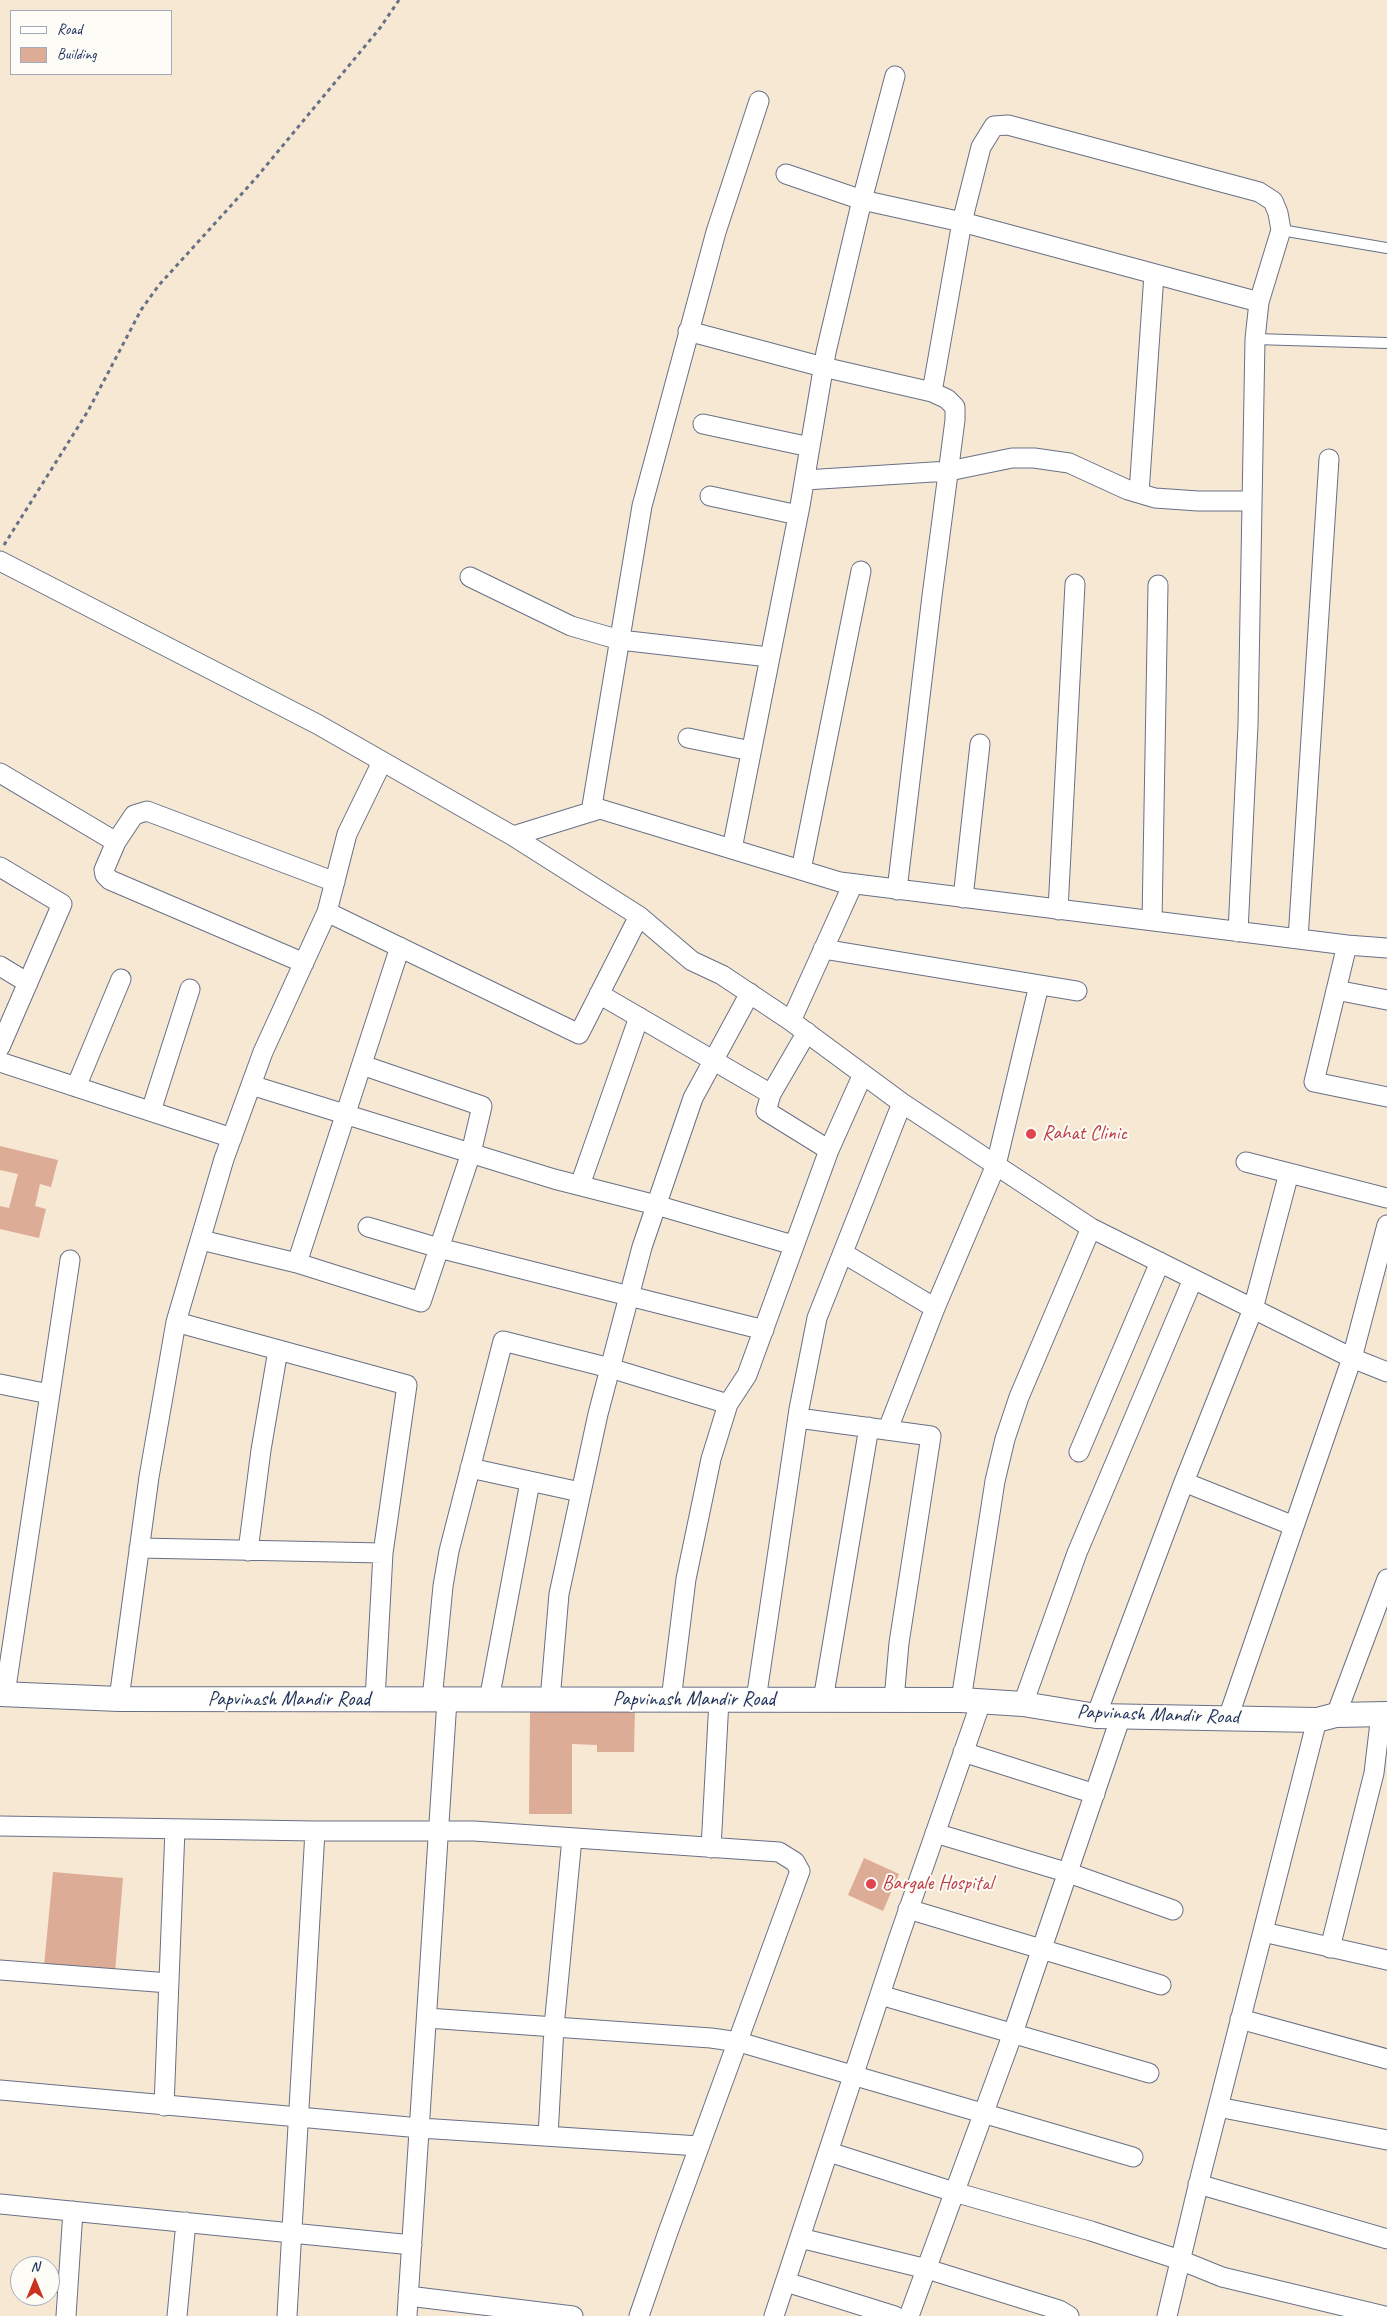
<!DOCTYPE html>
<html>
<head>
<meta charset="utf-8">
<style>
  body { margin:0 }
  #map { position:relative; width:1387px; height:2316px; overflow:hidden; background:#f6e8d3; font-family:Caveat,sans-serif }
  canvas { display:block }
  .legend { position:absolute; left:10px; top:10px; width:162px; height:65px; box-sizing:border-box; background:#fdfcf7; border:1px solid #a3aaba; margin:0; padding:6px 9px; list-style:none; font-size:15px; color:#1b2f5e }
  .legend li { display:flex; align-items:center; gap:10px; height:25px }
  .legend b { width:25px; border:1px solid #a3aaba }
  .north { position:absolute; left:10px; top:2256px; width:50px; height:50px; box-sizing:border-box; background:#fdfcf7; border:1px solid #a3aaba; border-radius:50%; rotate:0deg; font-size:14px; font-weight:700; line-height:20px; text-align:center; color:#1b2f5e }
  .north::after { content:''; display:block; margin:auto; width:18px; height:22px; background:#c8321e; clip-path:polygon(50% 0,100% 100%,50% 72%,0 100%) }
</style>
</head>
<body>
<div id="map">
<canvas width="1387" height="2316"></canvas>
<ul class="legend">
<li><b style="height:6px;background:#fff"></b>Road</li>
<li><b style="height:14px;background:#ddac97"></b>Building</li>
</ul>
<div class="north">N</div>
</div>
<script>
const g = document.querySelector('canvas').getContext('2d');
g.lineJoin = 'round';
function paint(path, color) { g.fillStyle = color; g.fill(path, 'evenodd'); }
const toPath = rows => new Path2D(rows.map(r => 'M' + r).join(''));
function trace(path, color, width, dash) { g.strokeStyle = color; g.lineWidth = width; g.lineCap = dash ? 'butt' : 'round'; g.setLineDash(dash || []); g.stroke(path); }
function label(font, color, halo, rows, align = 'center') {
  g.font = font + ' Caveat,sans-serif'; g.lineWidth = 4; g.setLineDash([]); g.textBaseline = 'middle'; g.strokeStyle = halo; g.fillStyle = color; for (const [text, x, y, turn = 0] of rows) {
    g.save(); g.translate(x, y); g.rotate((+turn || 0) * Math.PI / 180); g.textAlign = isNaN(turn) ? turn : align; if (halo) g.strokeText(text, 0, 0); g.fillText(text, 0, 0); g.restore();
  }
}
paint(toPath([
  [0,1146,58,1160,51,1187,40,1184,35,1206,46,1209,39,1238,0,1229,0,1206,9,1208,18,1174,0,1170],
  [530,1710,635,1711,634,1752,597,1752,597,1745,572,1744,572,1814,529,1814],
  [864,1858,899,1874,883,1911,848,1895],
  [53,1872,123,1878,115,1972,44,1966]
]), '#ddac97');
const service = toPath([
  [1281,230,1387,248],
  [1255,339,1387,343]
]);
const minor = toPath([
  [786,174,862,200,962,222,1259,302],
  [688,331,823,367,932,392,947,399,955,407,955,420,932,596,897,890],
  [932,392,962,222,981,147,994,126,1008,125,1259,192,1273,201,1278,213,1281,230,1259,302,1255,339,1248,725,1238,932],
  [703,424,810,447],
  [805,480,949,471,1012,458,1034,458,1069,463,1128,490,1155,498,1198,501,1252,501],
  [1139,493,1154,274],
  [710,496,798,515],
  [0,561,317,724,513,836,639,916,692,961,722,975,791,1021,902,1103,1091,1228,1352,1358,1387,1372],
  [470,577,571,626,620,640,769,657],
  [688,738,751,751],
  [0,773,116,842],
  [591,812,642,506,716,232,759,101],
  [513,836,600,809,840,882,1347,945,1314,1082,1387,1097],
  [732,849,800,506,826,352,862,200,895,76],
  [0,867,62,904,0,1047],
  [801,870,861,571],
  [963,898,980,744],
  [1058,910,1075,584],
  [327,912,579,1034,639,916],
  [1152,921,1158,585],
  [1298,939,1329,459],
  [1347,945,1387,948],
  [823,949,1077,991],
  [304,963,110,880,105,875,104,870,116,842,134,815,147,811,335,882],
  [0,966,28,983],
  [1336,990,1387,1000],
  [599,994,771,1094,807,1032],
  [791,1021,853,884],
  [0,1062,232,1138],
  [251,1085,554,1179,656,1205,793,1245],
  [76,1087,121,979],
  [771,1094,766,1111,829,1150],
  [151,1111,190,989],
  [1246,1162,1387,1198],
  [580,1185,639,1017],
  [368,1227,439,1248,764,1330],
  [201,1240,297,1263,421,1302,471,1153,482,1106,362,1065],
  [843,1253,935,1308],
  [297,1263,400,947],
  [0,1384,49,1394],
  [728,1404,747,1375,829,1150,863,1074],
  [798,1418,931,1436,899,1643,894,1700],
  [888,1429,935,1308,996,1165,1039,985],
  [1079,1452,1160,1262],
  [470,1468,580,1492],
  [1184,1482,1294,1526],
  [139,1548,383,1553,407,1385,176,1322],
  [248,1551,261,1450,278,1350],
  [5,1694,70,1260],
  [119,1699,149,1477,176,1322,224,1159,263,1052,327,912,347,834,382,762],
  [375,1700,383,1553],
  [432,1700,443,1586,449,1551,503,1341,610,1368,728,1404,711,1459,686,1579,671,1700],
  [489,1700,530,1482],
  [550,1700,559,1594,598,1414,642,1247,693,1098,750,993],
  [756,1700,799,1409,817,1318,902,1103],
  [823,1700,869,1427],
  [961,1700,995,1481,1005,1439,1019,1397,1091,1228],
  [1023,1704,1077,1553,1193,1279],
  [1336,1715,1387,1579],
  [1096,1716,1184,1482,1253,1309,1289,1173],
  [1228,1718,1352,1358,1387,1225],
  [963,1752,1095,1794],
  [0,1826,315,1831,474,1831,779,1852,795,1862,800,1871,668,2232,639,2316],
  [935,1833,1069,1873,1173,1910],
  [711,1848,719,1700],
  [908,1909,1161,1985],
  [1263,1932,1387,1960],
  [1330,1948,1374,1773,1381,1714],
  [0,1970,169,1983],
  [880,1995,1149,2073],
  [427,2018,711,2038,739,2042,1133,2157],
  [1240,2019,1387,2059],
  [0,2090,420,2128,699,2146],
  [164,2106,175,1829],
  [1218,2107,1387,2140],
  [548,2136,554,2027,572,1838],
  [829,2152,954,2192,1091,2231,1180,2260,1222,2277,1385,2316],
  [1198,2184,1387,2239],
  [0,2204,412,2245],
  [800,2238,927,2269,1059,2310,1069,2316],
  [786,2282,895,2316],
  [408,2296,573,2316],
  [66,2316,73,2211],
  [177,2316,186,2222],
  [287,2316,315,1831],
  [407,2316,447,1700],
  [774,2316,898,1940,981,1702],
  [909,2316,1013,2033,1121,1716],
  [1167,2316,1201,2174,1317,1720]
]);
const tertiary = toPath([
  [0,1694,119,1699,961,1700,1023,1704,1096,1716,1317,1720,1336,1715,1387,1714]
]);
trace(service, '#687087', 12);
trace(minor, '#687087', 21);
trace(tertiary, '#687087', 26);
trace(toPath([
  [4,545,88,411,141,310,159,285,256,178,380,28,399,0]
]), '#687087', 3, [4, 4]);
trace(service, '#fff', 10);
trace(minor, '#fff', 19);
trace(tertiary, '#fff', 24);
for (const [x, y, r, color] of [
  [1031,1134,6,"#e0444e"],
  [871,1884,6,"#e0444e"]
]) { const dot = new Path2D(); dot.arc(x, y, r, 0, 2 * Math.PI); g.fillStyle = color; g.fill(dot); trace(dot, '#fdfcf7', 2); }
label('20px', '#be3a42', '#fdfcf7', [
  ["Rahat Clinic",1042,1134],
  ["Bargale Hospital",882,1884]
], 'left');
label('20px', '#1b2f5e', '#fdfcf7', [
  ["Papvinash Mandir Road",289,1700],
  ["Papvinash Mandir Road",694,1700],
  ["Papvinash Mandir Road",1158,1715,2]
]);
</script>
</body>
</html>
